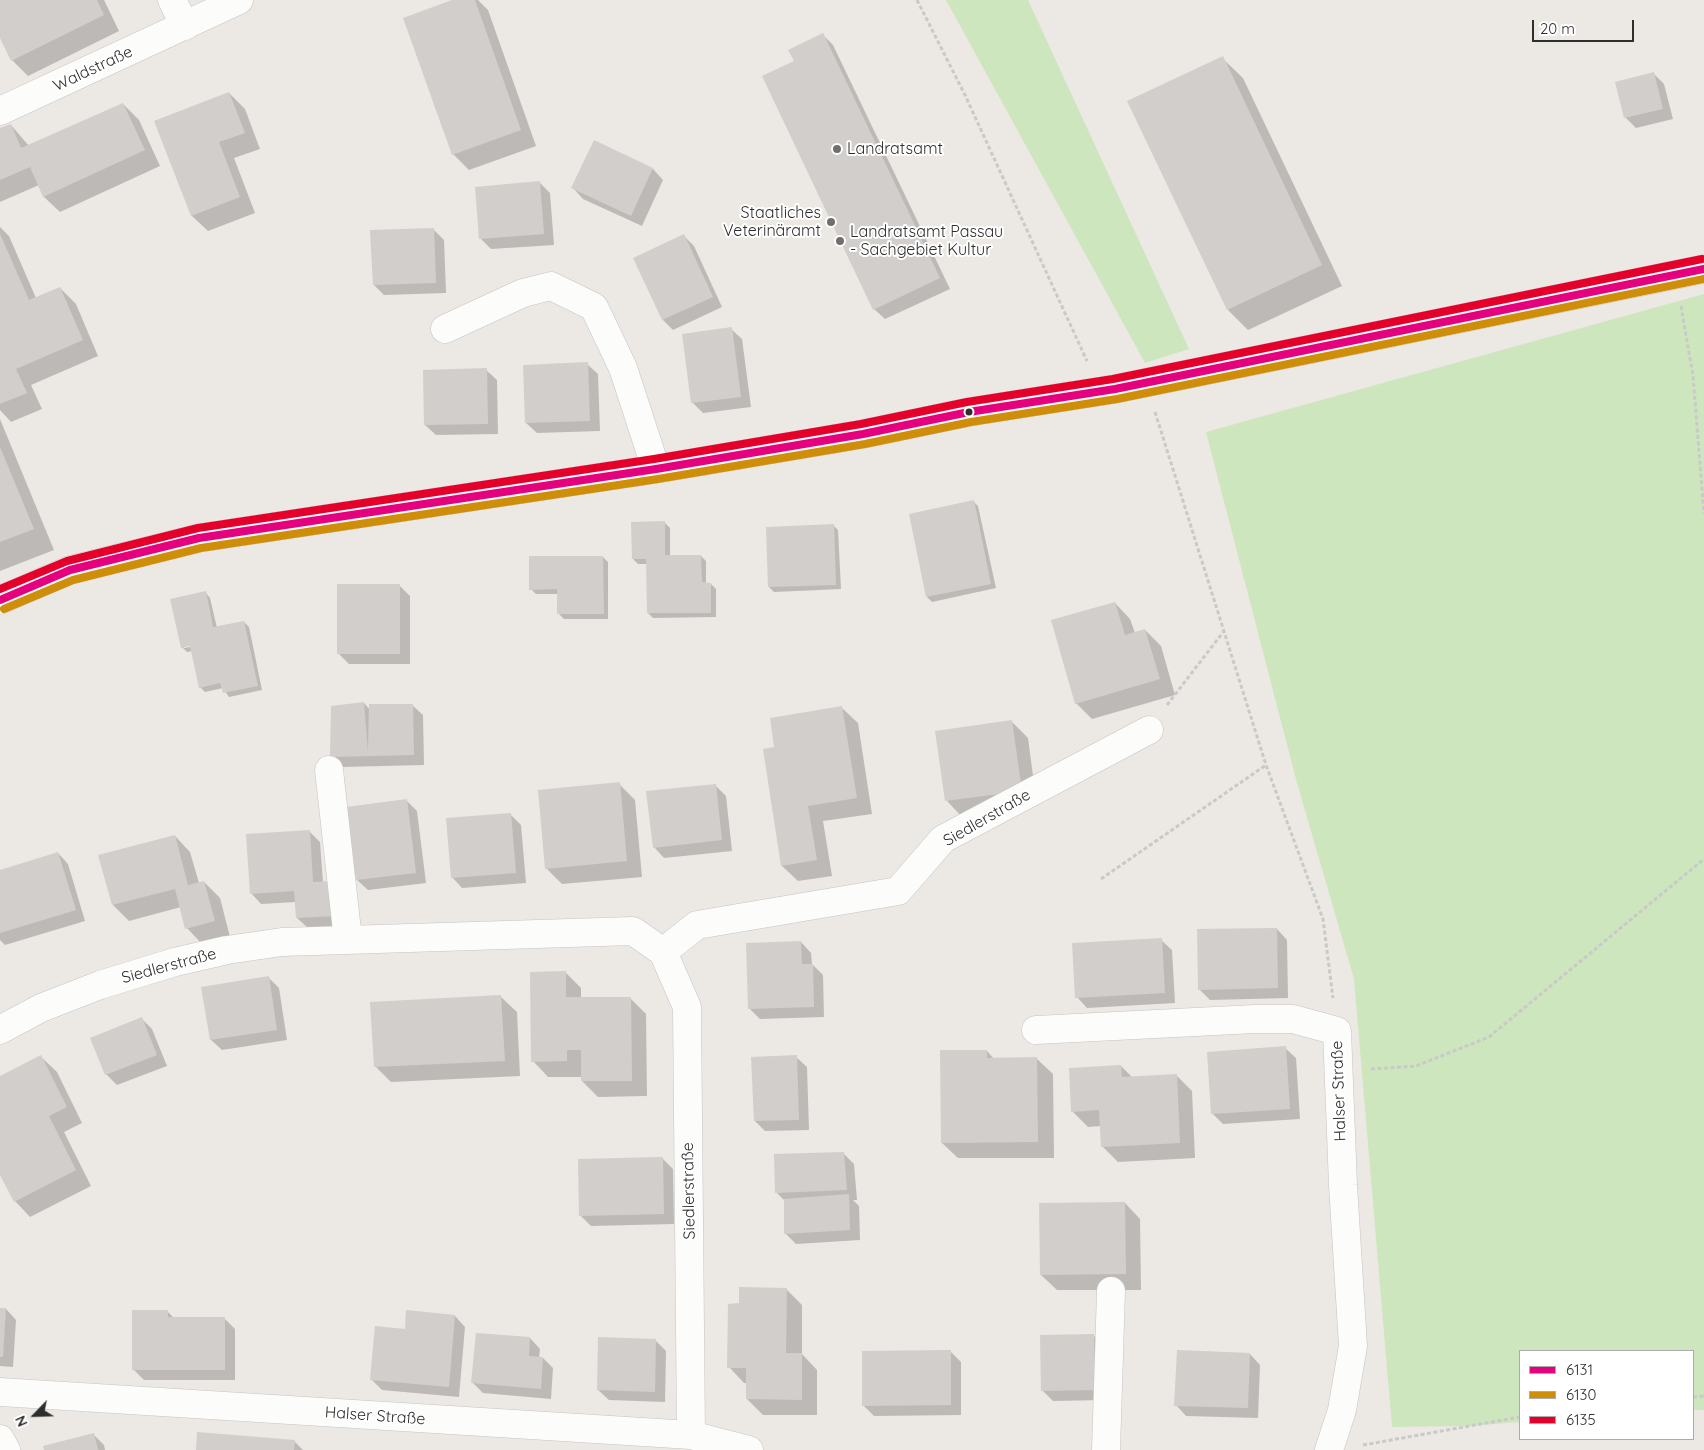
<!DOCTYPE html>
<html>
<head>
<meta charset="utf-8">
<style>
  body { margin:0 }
  #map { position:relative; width:1704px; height:1450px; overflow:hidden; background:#ece8e4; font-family:Quicksand,sans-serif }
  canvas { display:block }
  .legend { position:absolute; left:1519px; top:1350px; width:175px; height:90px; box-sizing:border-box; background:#fff; border:1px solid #ababab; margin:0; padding:6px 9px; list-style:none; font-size:15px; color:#2e2e2e }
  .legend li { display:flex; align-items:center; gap:10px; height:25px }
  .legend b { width:25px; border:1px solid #ababab }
  .north { position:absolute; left:10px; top:1390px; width:50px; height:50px; -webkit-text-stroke:4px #fff; paint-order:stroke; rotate:246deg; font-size:14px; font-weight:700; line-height:20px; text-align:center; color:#2e2e2e }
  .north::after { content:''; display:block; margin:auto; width:18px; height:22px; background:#2e2e2e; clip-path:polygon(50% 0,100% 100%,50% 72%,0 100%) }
  .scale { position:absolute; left:1532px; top:20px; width:102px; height:22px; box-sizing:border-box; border:2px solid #2e2e2e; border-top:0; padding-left:6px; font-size:15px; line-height:18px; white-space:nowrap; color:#2e2e2e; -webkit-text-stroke:4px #fff; paint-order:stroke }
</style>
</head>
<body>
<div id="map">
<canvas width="1704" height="1450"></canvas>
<ul class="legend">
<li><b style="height:6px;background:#e5007d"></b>6131</li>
<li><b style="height:6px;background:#cf8e09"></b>6130</li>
<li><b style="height:6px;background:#e4002b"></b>6135</li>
</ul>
<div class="north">N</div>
<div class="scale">20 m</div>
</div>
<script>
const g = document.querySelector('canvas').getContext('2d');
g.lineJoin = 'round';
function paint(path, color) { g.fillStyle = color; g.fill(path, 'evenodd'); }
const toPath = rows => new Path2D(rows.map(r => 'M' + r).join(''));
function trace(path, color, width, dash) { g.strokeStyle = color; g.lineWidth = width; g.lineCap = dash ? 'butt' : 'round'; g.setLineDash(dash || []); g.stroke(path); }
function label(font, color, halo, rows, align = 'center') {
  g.font = font + ' Quicksand,sans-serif'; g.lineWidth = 4; g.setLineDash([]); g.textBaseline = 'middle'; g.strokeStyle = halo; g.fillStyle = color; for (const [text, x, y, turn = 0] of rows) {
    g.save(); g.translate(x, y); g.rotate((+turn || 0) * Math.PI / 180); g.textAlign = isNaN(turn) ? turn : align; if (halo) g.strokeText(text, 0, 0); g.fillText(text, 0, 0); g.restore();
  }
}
paint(toPath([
  [946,0,1028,0,1189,349,1145,363],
  [1704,294,1704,1410,1693,1410,1693,1351,1520,1351,1520,1422,1469,1426,1392,1427,1354,979,1297,783,1206,432]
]), '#cee6be');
paint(toPath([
  [0,0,104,0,119,31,28,76,12,60,0,35],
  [456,0,478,0,488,10,536,146,469,170,453,154],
  [823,35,833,45,950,289,885,319,874,309],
  [1222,58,1243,78,1342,286,1248,330,1228,310,1129,102],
  [1654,74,1664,84,1673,119,1636,128,1625,117],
  [229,93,245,109,260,149,234,158,255,213,208,231,192,216],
  [123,104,139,120,160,166,60,212,44,197,39,185,0,202,0,130,11,125,29,146],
  [594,142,653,169,663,180,642,226,583,199,573,188],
  [540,183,550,193,554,245,491,249,481,239],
  [0,227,9,236,36,298,60,288,76,304,98,356,31,385,42,409,11,422,0,410],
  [433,229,444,240,446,293,384,295,374,285],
  [684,236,694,246,722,307,673,330,663,320],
  [731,329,742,339,751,407,703,413,692,402],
  [587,364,598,374,600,431,537,433,526,423],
  [486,370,497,380,498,434,436,435,425,425],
  [0,419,54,550,0,571],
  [973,501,978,506,996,588,932,602,927,597],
  [665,523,670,528,670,557,701,556,706,561,706,584,711,584,716,589,716,617,653,618,648,613,647,564,638,564,633,559],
  [833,525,838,530,841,589,774,592,769,587],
  [603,557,608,562,608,619,564,619,559,614,559,594,536,594,531,589],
  [399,585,410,596,410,664,349,664,339,654],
  [206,593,210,598,217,628,244,622,249,627,262,690,229,697,223,688,205,692,200,687,192,651,187,652,182,647],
  [184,646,196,646,184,648],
  [1115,603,1130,619,1135,633,1145,630,1161,646,1175,695,1092,719,1076,703],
  [364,703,370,710,412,705,423,715,424,765,342,767,331,757],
  [842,708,858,723,872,814,823,821,832,876,798,881,782,866,775,748],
  [1012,722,1028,738,1037,806,962,817,947,801],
  [619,784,635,800,642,877,562,884,546,868],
  [715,785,726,796,732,851,664,858,654,847],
  [407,801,417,811,426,883,368,890,357,880],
  [511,815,521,825,526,883,462,888,452,877],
  [310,832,320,842,323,883,345,926,308,928,297,918,296,902,261,904,251,893],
  [175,836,190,852,199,883,204,882,220,898,230,937,202,944,187,928,181,907,129,921,113,905],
  [58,853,68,864,85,921,5,945,0,940,0,871],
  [1277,929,1287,940,1288,998,1210,1000,1199,989],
  [1161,940,1172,950,1175,1003,1087,1008,1077,997],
  [801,942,811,953,812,964,823,975,824,1017,760,1019,749,1008],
  [565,972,581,988,581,998,630,998,646,1014,647,1096,598,1097,582,1081,582,1077,548,1077,533,1061],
  [268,977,279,988,287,1040,222,1050,211,1040,203,988],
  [501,997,517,1012,520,1076,391,1082,375,1066],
  [142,1019,152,1029,167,1066,117,1085,106,1074],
  [1285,1048,1296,1058,1300,1119,1223,1124,1212,1113],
  [987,1051,994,1059,1037,1059,1053,1074,1054,1158,958,1158,942,1143],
  [41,1057,57,1072,82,1123,64,1132,91,1186,30,1217,15,1201,0,1172,0,1077],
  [796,1057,807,1067,809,1130,765,1131,755,1121],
  [1121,1066,1132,1077,1176,1075,1192,1091,1195,1158,1118,1162,1102,1146,1101,1126,1088,1127,1072,1111],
  [843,1153,854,1164,857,1200,853,1200,859,1206,860,1240,796,1244,785,1233,785,1201,777,1193],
  [662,1158,673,1169,674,1224,591,1226,580,1215],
  [1125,1203,1140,1219,1141,1290,1057,1290,1041,1275],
  [786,1289,802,1305,802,1354,817,1370,817,1415,763,1415,747,1399,747,1383,744,1383,729,1367,740,1305],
  [0,1309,6,1309,16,1320,13,1367,0,1366],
  [167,1311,174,1318,224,1318,235,1329,235,1380,144,1380,134,1370],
  [455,1316,465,1327,459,1397,382,1390,371,1379,406,1331],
  [1094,1336,1104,1346,1105,1400,1053,1401,1042,1390],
  [530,1338,540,1349,539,1358,543,1358,553,1368,551,1399,483,1393,473,1383],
  [656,1341,666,1351,665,1402,609,1400,598,1390],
  [950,1351,961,1362,961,1415,874,1416,863,1405],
  [1250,1354,1260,1365,1258,1418,1186,1416,1176,1405],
  [94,1435,104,1445,105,1450,45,1450],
  [294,1441,303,1450,197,1450]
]), '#0003');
paint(toPath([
  [0,0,97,0,104,15,11,61,0,38],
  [452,0,475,0,521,130,452,155,403,18],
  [823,33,940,278,873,310,762,76,794,61,788,50],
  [1223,56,1322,265,1227,310,1127,101],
  [1654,72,1663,109,1624,118,1615,82],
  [229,92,245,133,219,142,240,197,191,216,154,121],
  [123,103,145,150,43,197,30,167,0,180,0,128,11,124,21,148],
  [594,140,653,168,631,216,571,188],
  [540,181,544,234,479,239,475,187],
  [434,228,436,283,373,285,370,230],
  [0,234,29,300,60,287,83,340,16,369,27,393,0,404],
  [684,234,713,297,662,320,633,258],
  [732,327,741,397,691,403,682,334],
  [588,362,590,421,525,423,523,365],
  [487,368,488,424,424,425,423,370],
  [0,447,34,529,0,542],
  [974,500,991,584,926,597,909,514],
  [665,521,665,555,701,555,702,582,711,583,711,613,647,613,646,559,632,559,631,522],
  [834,524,836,585,768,587,766,527],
  [529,556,603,556,604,614,557,614,557,589,529,590],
  [337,584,400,584,400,654,337,654],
  [206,591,213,627,244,621,258,686,223,693,220,683,199,688,190,646,181,648,170,599],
  [1115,602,1125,635,1145,629,1160,679,1075,704,1051,620],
  [364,702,368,752,369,704,413,704,414,755,330,757,331,706],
  [842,706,857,798,808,806,817,860,781,866,763,749,774,747,770,718],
  [1012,720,1022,791,945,801,935,731],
  [620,782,627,861,545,869,538,790],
  [716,784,722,840,653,848,646,791],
  [407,799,416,873,356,880,346,807],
  [511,813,516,873,451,878,446,818],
  [310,830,313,882,333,881,335,916,296,918,294,891,250,894,246,834],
  [175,835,188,885,204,881,215,921,185,929,175,889,112,905,98,855],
  [58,852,76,910,0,933,0,870],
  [1277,928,1278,988,1198,990,1197,929],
  [1162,938,1165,993,1075,998,1072,943],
  [801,941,802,964,813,964,814,1007,748,1009,746,943],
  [566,971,566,997,631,997,632,1081,581,1081,581,1050,567,1050,567,1061,531,1062,530,972],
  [269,976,277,1030,210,1040,201,987],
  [501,995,505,1061,374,1067,370,1002],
  [142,1017,157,1055,105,1075,90,1038],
  [1286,1046,1290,1109,1211,1114,1207,1052],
  [940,1050,987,1050,987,1058,1037,1057,1038,1142,941,1143],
  [41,1055,67,1107,49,1116,76,1170,14,1202,0,1175,0,1076],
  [797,1055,799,1120,754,1121,751,1057],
  [1121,1065,1122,1077,1177,1074,1180,1143,1101,1147,1099,1110,1071,1112,1069,1068],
  [844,1152,847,1190,775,1193,774,1154],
  [663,1157,664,1214,579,1216,578,1159],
  [849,1194,850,1230,784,1234,784,1199],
  [1125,1202,1126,1274,1040,1275,1039,1203],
  [739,1287,787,1288,786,1353,802,1353,802,1400,746,1399,746,1368,727,1368,728,1304,739,1303],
  [0,1308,6,1308,3,1357,0,1357],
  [132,1310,168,1310,168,1317,225,1317,225,1370,132,1370],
  [406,1310,455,1315,449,1387,370,1380,375,1326,405,1329],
  [476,1333,530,1337,529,1356,543,1357,541,1389,471,1383],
  [1094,1334,1095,1390,1041,1391,1040,1335],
  [598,1337,656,1339,655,1392,597,1390],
  [951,1350,951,1405,862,1406,862,1351],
  [1177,1350,1250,1353,1248,1408,1174,1406],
  [197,1432,295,1440,294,1450,196,1450],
  [94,1433,98,1450,44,1450,43,1446]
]), '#d1cecb');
const minor = toPath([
  [172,0,185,26],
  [0,111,239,0],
  [445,329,523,293,551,286,594,307,623,368,656,469],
  [0,600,70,570,199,538,656,469,863,434,969,412,1115,389,1704,269],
  [329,770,348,940],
  [663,952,697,925,898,891,943,839,1149,730],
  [0,1030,41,1008,100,985,175,962,227,950,282,942,633,931,663,952,687,1007,691,1435],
  [1036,1030,1255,1019,1293,1019,1337,1031,1343,1185,1353,1346,1342,1410,1329,1450],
  [0,1392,691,1435,749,1450],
  [0,1439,6,1450],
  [1106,1450,1111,1291]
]);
trace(minor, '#c5c4c5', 29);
trace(toPath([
  [917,0,965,95,1087,361],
  [1681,306,1693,376,1704,514],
  [1155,412,1266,765,1323,919,1333,998],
  [1167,705,1224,631],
  [1101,879,1266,765],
  [1371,1069,1416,1066,1489,1037,1704,859],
  [1693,1397,1704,1396],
  [1363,1445,1520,1417]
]), '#c9c9c8', 3, [4, 2.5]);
trace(minor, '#fcfcfb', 28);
trace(toPath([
  [0,600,70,570,199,538,656,469,863,434,969,412,1115,389,1704,269]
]), '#e5007d', 8);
trace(toPath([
  [4,609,73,580,201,548,658,479,865,444,971,422,1117,399,1704,279]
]), '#cf8e09', 8);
trace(toPath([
  [0,589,67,561,198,528,654,459,861,424,967,402,1113,379,1702,259]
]), '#e4002b', 8);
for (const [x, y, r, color] of [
  [837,149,5,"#706f6e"],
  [831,222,5,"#706f6e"],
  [840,241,5,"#706f6e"],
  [969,412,4.5,"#2e2e2e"]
]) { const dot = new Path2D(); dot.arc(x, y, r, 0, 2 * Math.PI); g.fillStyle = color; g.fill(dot); trace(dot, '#fff', 2); }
label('16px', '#2e2e2e', '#fff', [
  ["Waldstraße",93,69,-25],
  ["Siedlerstraße",987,818,-30],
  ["Siedlerstraße",169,966,-15],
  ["Halser Straße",1339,1091,-92],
  ["Siedlerstraße",689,1191,-91],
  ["Halser Straße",375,1416,4]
]);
label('16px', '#2e2e2e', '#fff', [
  ["Landratsamt",847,149],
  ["Staatliches",821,213,"right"],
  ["Veterinäramt",821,231,"right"],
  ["Landratsamt Passau",850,232],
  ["- Sachgebiet Kultur",850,250]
], 'left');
</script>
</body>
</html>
